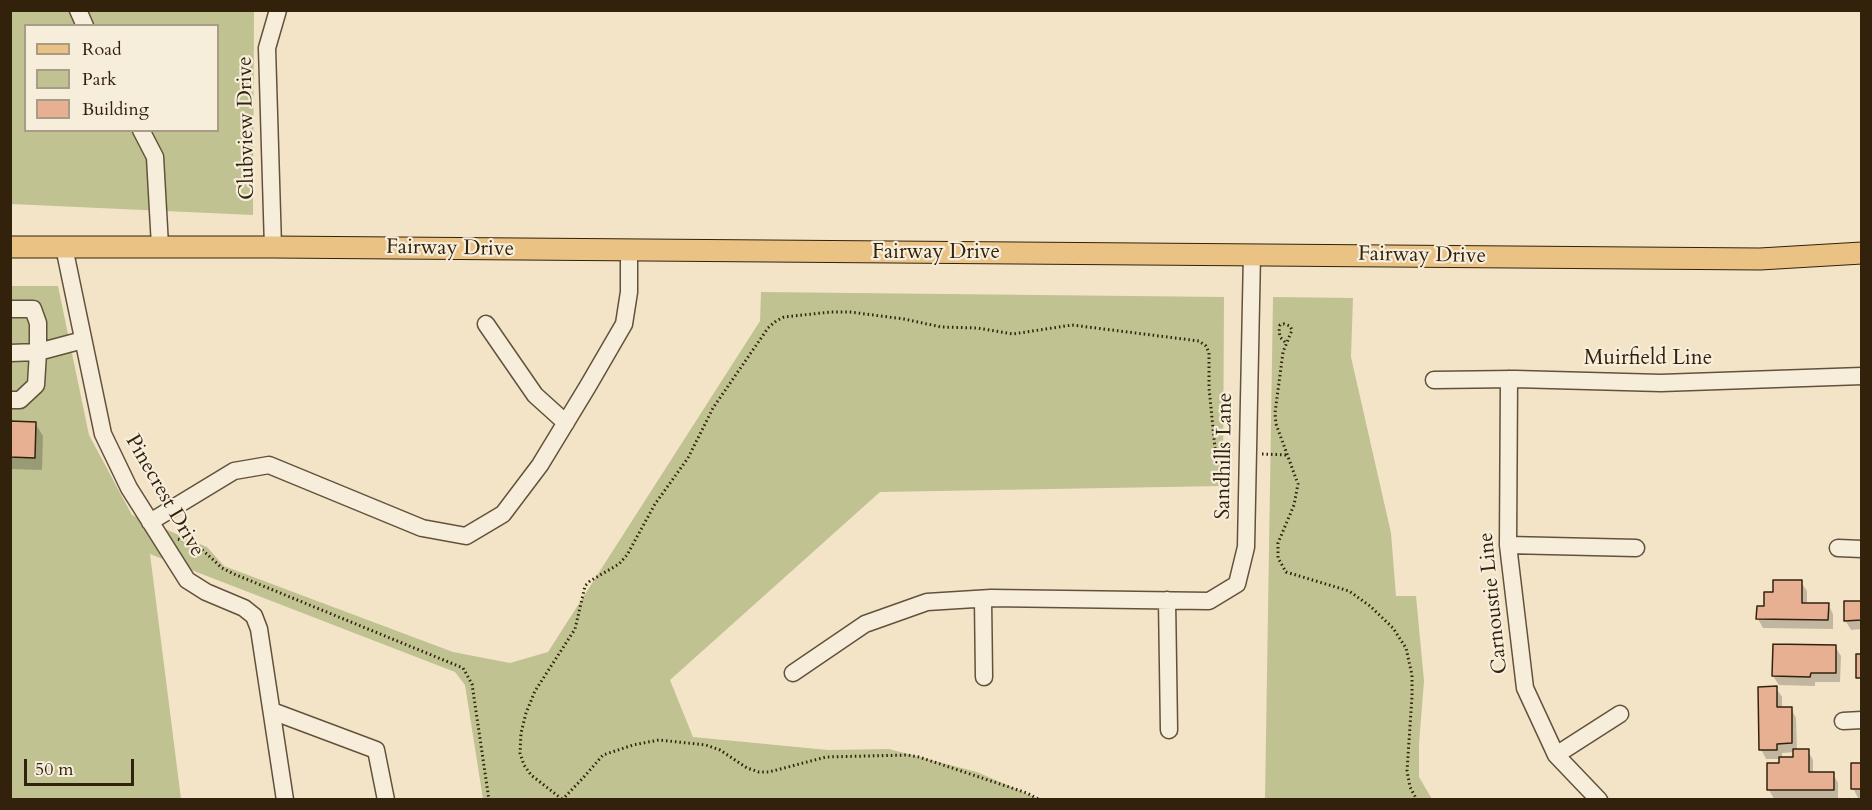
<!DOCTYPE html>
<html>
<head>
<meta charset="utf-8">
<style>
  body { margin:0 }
  #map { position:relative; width:1872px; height:810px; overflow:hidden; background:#f3e4c8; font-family:Cardo,serif }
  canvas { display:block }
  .frame { position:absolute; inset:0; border:12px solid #32220c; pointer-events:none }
  .legend { position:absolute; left:24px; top:24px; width:195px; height:108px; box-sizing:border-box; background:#f7eddb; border:2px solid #a89c88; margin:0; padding:8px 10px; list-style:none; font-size:18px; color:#32220c }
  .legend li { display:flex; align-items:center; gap:12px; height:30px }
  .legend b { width:30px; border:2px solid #a89c88 }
  .scale { position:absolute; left:24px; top:759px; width:110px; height:27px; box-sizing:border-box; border:3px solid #32220c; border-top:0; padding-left:8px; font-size:18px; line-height:21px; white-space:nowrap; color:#32220c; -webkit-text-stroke:4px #f7eddb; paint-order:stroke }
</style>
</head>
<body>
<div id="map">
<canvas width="1872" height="810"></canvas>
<div class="frame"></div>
<ul class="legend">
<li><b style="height:8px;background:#eac284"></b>Road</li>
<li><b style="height:16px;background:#c0c292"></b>Park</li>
<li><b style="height:16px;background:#e8b092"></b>Building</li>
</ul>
<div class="scale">50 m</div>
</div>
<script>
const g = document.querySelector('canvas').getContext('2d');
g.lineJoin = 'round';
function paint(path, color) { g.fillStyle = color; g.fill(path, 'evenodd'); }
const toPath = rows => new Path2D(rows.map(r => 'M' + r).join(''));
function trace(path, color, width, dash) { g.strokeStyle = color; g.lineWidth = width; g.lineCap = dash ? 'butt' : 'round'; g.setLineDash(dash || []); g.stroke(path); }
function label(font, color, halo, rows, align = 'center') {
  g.font = font + ' Cardo,serif'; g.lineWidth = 4.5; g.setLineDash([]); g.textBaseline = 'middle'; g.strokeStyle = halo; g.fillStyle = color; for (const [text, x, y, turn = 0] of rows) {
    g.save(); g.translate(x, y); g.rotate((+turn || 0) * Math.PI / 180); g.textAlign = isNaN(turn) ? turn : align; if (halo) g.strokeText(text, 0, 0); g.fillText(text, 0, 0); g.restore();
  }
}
paint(toPath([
  [11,11,254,11,253,215,11,204],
  [26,26,218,26,218,130,26,130],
  [10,286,58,286,89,435,132,515,207,547,224,566,453,652,510,663,548,652,760,321,761,292,1224,297,1223,486,880,492,670,680,693,737,828,750,889,749,977,772,1039,799,483,799,465,685,455,672,150,554,181,799,11,799],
  [1273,297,1353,298,1351,357,1391,533,1396,596,1416,596,1424,681,1419,744,1419,777,1432,799,1265,799]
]), '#c0c292');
paint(toPath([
  [10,422,35,423,43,436,42,470,10,469],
  [1801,582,1807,591,1807,604,1828,604,1833,614,1833,629,1763,628,1758,619,1774,593],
  [1862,603,1862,629,1851,630,1845,620],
  [1774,646,1835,647,1841,656,1840,682,1815,682,1815,686,1779,685,1773,676],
  [1776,688,1782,697,1782,708,1791,708,1796,718,1797,751,1808,751,1813,760,1813,774,1833,774,1838,783,1838,799,1774,799,1769,790,1781,764,1781,759,1766,759,1761,749],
  [1795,752,1795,759,1782,759,1782,753],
  [1862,765,1862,798,1858,798,1853,788]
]), '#0003');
const building = toPath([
  [10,421,36,422,35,458,10,457,10,421],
  [1773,580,1802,580,1802,603,1829,603,1828,620,1756,619,1757,606,1764,606,1764,592,1773,592,1773,580],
  [1844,601,1862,601,1862,620,1844,621,1844,601],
  [1773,644,1836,645,1836,673,1811,673,1810,677,1772,676,1773,644],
  [1856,654,1862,654,1862,678,1856,678,1856,654],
  [1777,686,1777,707,1792,707,1792,743,1777,744,1777,750,1759,750,1758,687,1777,686],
  [1793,749,1809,749,1809,772,1834,772,1834,790,1767,790,1767,763,1779,763,1779,757,1793,757,1793,749],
  [1851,763,1862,763,1862,789,1851,789,1851,763]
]);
paint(building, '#e8b092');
trace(building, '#32220c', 1.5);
const minor = toPath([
  [78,10,85,26],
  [141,130,155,157,160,246],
  [64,247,103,434,129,488,187,580,206,592,244,608,254,616,259,629,285,800],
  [273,247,267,48,278,10],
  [10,309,33,309,38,323,38,352,36,385,20,400,10,400],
  [486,324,535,395,566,423],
  [10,353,38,352,83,340],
  [1509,379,1508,545,1525,688,1556,755,1599,800],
  [1434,380,1515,379,1661,383,1862,376],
  [150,522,234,471,269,465,422,528,466,536,503,514,540,465,588,386,624,324,629,292,629,251],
  [1508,545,1636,548],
  [1838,548,1862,549],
  [983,599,984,677],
  [1167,600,1169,730],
  [793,673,865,624,927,602,991,598,1209,601,1237,584,1246,547,1252,254],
  [272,711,376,750,386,800],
  [1843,721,1862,720],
  [1556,755,1620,714]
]);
const major = toPath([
  [10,247,273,247,1760,259,1862,253]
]);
trace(minor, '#62523b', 19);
trace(major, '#32220c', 23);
trace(toPath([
  [1285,342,1280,337,1279,331,1280,325,1284,324,1290,326,1292,330,1283,352,1275,413,1276,424,1298,484,1294,505,1278,543,1278,558,1286,572,1349,591,1370,606,1393,628,1406,648,1412,675,1412,696,1407,771,1410,787,1417,800],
  [1262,454,1287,455],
  [178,539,197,545,222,568,234,574,463,668,472,684,489,800],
  [562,799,531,775,524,765,520,753,521,733,526,713,535,691,575,629,585,586,590,581,619,564,627,555,655,504,688,458,713,408,768,328,776,321,784,317,831,312,850,312,904,319,941,327,977,328,1013,334,1072,325,1199,341,1206,346,1209,353,1209,388,1215,448,1225,454,1234,454],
  [562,800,583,778,603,755,633,745,659,740,706,745,720,750,747,768,759,772,769,772,826,757,908,755,919,757,1027,793,1040,800]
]), '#32220c', 3, [1.5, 3]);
trace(minor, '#f7eddb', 16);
trace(major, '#eac284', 21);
label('21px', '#32220c', '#f7eddb', [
  ["Clubview Drive",247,128,-91],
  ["Fairway Drive",450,249,1],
  ["Fairway Drive",936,253],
  ["Fairway Drive",1422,256,1],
  ["Muirfield Line",1648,359],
  ["Sandhills Lane",1225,456,-89],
  ["Pinecrest Drive",164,496,60],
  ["Carnoustie Line",1494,603,-96]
]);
</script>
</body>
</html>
